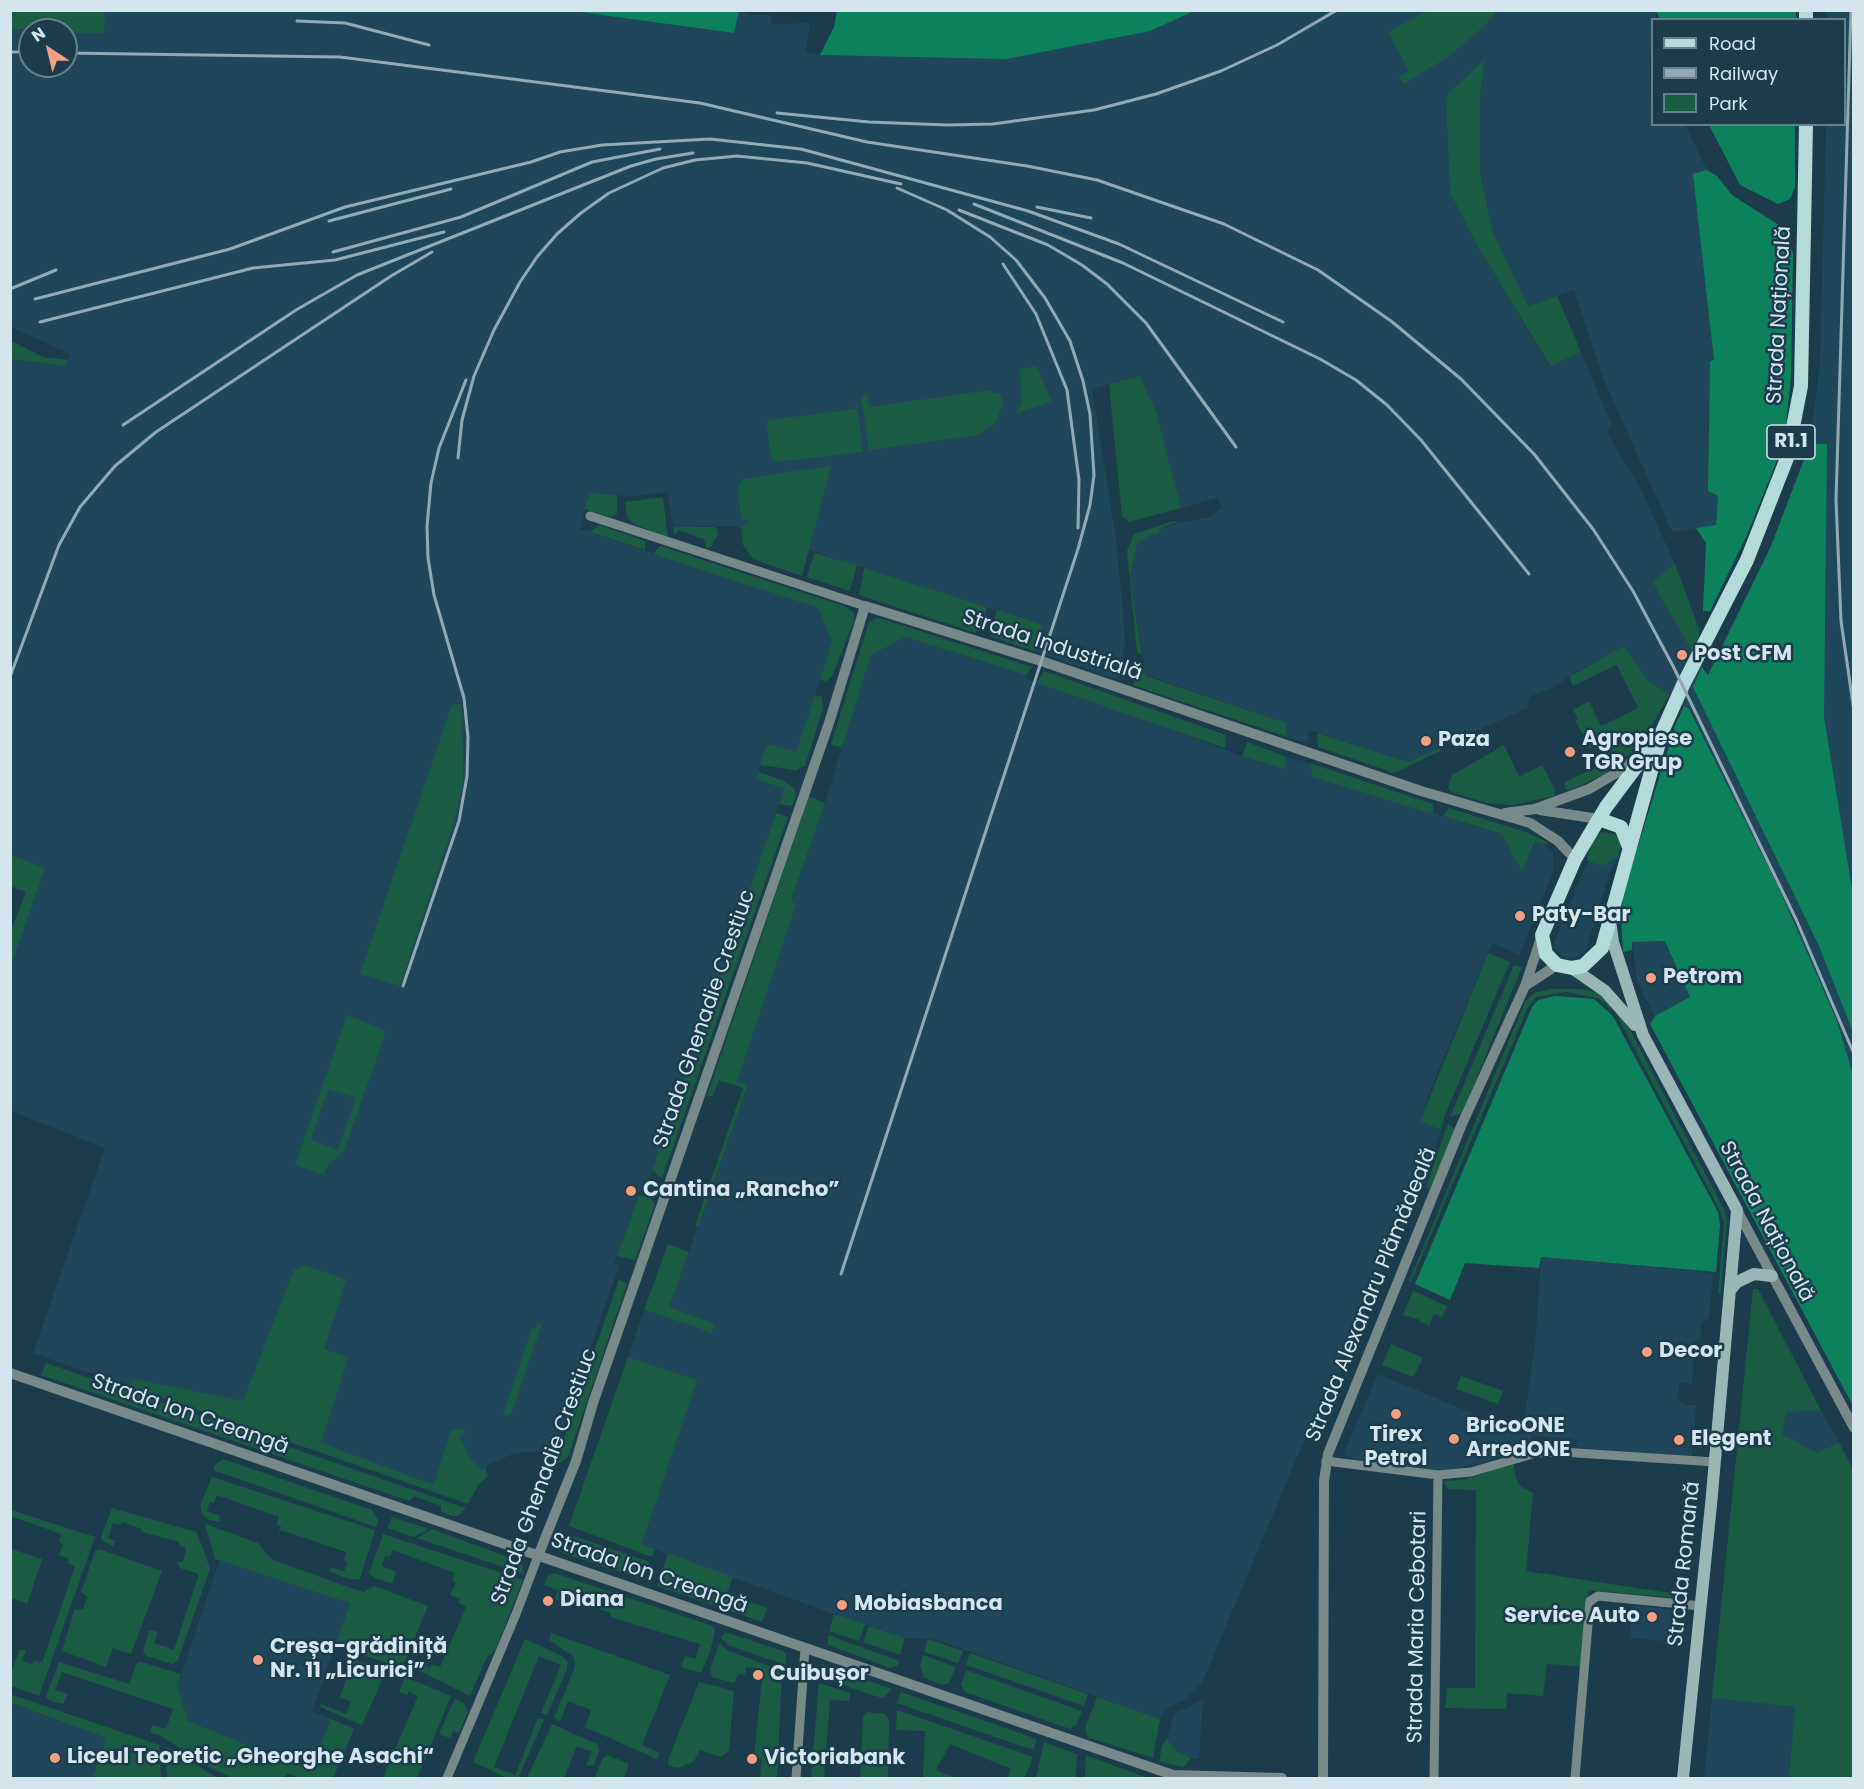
<!DOCTYPE html>
<html>
<head>
<meta charset="utf-8">
<style>
  body { margin:0 }
  #map { position:relative; width:1864px; height:1789px; overflow:hidden; background:#1d3c4b; font-family:Poppins,sans-serif }
  canvas { display:block }
  .frame { position:absolute; inset:0; border:12px solid #d4e5ee; pointer-events:none }
  .legend { position:absolute; left:1651px; top:18px; width:195px; height:108px; box-sizing:border-box; background:#1d3c4b; border:2px solid #66808c; margin:0; padding:8px 10px; list-style:none; font-size:18px; color:#d4e5ee }
  .legend li { display:flex; align-items:center; gap:12px; height:30px }
  .legend b { width:30px; border:2px solid #66808c }
  .north { position:absolute; left:18px; top:18px; width:60px; height:60px; box-sizing:border-box; background:#1d3c4b; border:2px solid #66808c; border-radius:50%; rotate:325deg; font-size:16px; font-weight:700; line-height:24px; text-align:center; color:#d4e5ee }
  .north::after { content:''; display:block; margin:auto; width:21px; height:27px; background:#f3a082; clip-path:polygon(50% 0,100% 100%,50% 72%,0 100%) }
</style>
</head>
<body>
<div id="map">
<canvas width="1864" height="1789"></canvas>
<div class="frame"></div>
<ul class="legend">
<li><b style="height:8px;background:#b5dada"></b>Road</li>
<li><b style="height:8px;background:#93a9b4"></b>Railway</li>
<li><b style="height:16px;background:#195c43"></b>Park</li>
</ul>
<div class="north">N</div>
</div>
<script>
const g = document.querySelector('canvas').getContext('2d');
g.lineJoin = 'round';
function paint(path, color) { g.fillStyle = color; g.fill(path, 'evenodd'); }
const toPath = rows => new Path2D(rows.map(r => 'M' + r).join(''));
function trace(path, color, width, dash) { g.strokeStyle = color; g.lineWidth = width; g.lineCap = dash ? 'butt' : 'round'; g.setLineDash(dash || []); g.stroke(path); }
function label(font, color, halo, rows, align = 'center') {
  g.font = font + ' Poppins,sans-serif'; g.lineWidth = 5; g.setLineDash([]); g.textBaseline = 'middle'; g.strokeStyle = halo; g.fillStyle = color; for (const [text, x, y, turn = 0] of rows) {
    g.save(); g.translate(x, y); g.rotate((+turn || 0) * Math.PI / 180); g.textAlign = isNaN(turn) ? turn : align; if (halo) g.strokeText(text, 0, 0); g.fillText(text, 0, 0); g.restore();
  }
}
paint(toPath([
  [11,11,739,11,751,15,772,15,771,24,810,23,806,52,820,55,834,27,837,11,1656,11,1660,19,1652,20,1652,54,1649,55,1652,124,1685,125,1707,170,1694,175,1714,360,1710,361,1708,431,1709,454,1718,495,1716,525,1672,532,1604,380,1574,290,1528,306,1506,265,1493,233,1480,173,1480,98,1485,60,1448,94,1446,104,1450,193,1478,247,1549,366,1581,352,1611,423,1607,433,1639,485,1675,564,1652,583,1707,675,1771,546,1810,444,1820,361,1826,125,1844,124,1844,20,1827,19,1827,11,1853,11,1853,1075,1837,1021,1778,886,1689,709,1648,680,1625,647,1574,673,1554,687,1529,697,1527,708,1408,762,1309,730,1307,743,1287,737,1286,723,1146,675,1130,577,1137,544,1165,526,1210,517,1222,507,1217,498,1181,508,1156,411,1139,376,1092,389,1115,532,1122,600,1125,643,1119,680,1034,651,1042,625,743,529,733,526,673,527,668,492,636,496,590,494,580,529,818,608,832,641,796,753,767,744,756,779,784,789,671,1116,665,1114,664,1118,670,1120,649,1181,644,1180,619,1250,614,1263,619,1266,554,1454,540,1451,515,1453,490,1464,482,1470,461,1501,33,1353,105,1148,11,1111,10,965,45,868,11,855,11,359,66,366,70,354,11,327],
  [30,30,66,30,66,66,30,66],
  [906,637,1026,675,1026,679,1104,704,1242,756,1284,769,1287,757,1310,763,1312,777,1502,834,1522,871,1537,839,1553,852,1553,873,1519,955,1492,943,1430,1091,1420,1121,1441,1130,1424,1185,1397,1244,1389,1253,1315,1438,1306,1436,1202,1683,1185,1699,1165,1709,1160,1719,935,1639,905,1638,826,1611,642,1545,696,1380,628,1357,644,1310,712,1333,715,1324,669,1307,748,1085,737,1081,796,904,791,902,825,803,871,655],
  [1618,857,1608,878,1586,951,1577,957,1569,958,1561,955,1553,945,1588,861,1603,866],
  [1665,941,1691,997,1655,1016,1637,982,1632,942],
  [1541,1257,1713,1273,1709,1318,1702,1322,1700,1340,1695,1340,1692,1384,1680,1383,1677,1400,1686,1405,1696,1405,1692,1457,1576,1447,1577,1440,1532,1435,1531,1447,1482,1463,1444,1471,1370,1463,1343,1455,1378,1374,1522,1434,1535,1346],
  [1821,1411,1839,1442,1817,1453,1781,1434,1785,1412],
  [220,1560,350,1603,312,1711,331,1719,310,1770,188,1721,177,1687],
  [1633,1606,1679,1610,1676,1642,1630,1638],
  [1712,1698,1795,1707,1789,1778,1704,1778],
  [1203,1700,1199,1759,1191,1758,1177,1752,1167,1739,1174,1714],
  [10,1703,106,1738,92,1778,11,1778]
]), '#204659');
paint(toPath([
  [11,10,105,11,104,33,66,34,66,30,11,29],
  [1426,11,1497,11,1483,27,1448,57,1404,84,1399,77,1409,71,1388,32],
  [1485,59,1480,98,1480,173,1493,233,1528,306,1557,296,1581,352,1550,366,1478,247,1450,193,1446,104,1448,94],
  [11,341,43,357,68,360,66,366,11,359],
  [1036,366,1052,402,1016,413,1022,403,1020,369],
  [1139,376,1156,411,1181,508,1129,522,1122,516,1109,384],
  [990,390,994,394,1001,393,1003,403,996,422,979,435,869,450,861,395,867,395,869,407],
  [856,400,863,452,776,462,771,458,767,425,769,420,855,409],
  [831,466,802,576,753,559,743,545,741,525,749,524,749,520,741,520,738,489,742,479],
  [590,493,617,495,617,514,611,517,585,509],
  [663,497,668,538,632,523,627,516,625,502],
  [1173,521,1179,522,1165,526,1159,530,1158,534,1151,535,1137,544,1130,577,1142,655,1137,652,1127,551,1134,534],
  [599,525,645,541,645,550,590,532],
  [673,527,716,527,718,534,711,547,706,548,704,539,679,530,674,536],
  [660,546,847,607,854,613,854,621,832,676,827,681,820,680,832,641,818,608,653,554],
  [814,553,857,565,850,591,807,577],
  [1675,564,1699,629,1699,638,1692,651,1652,582],
  [864,568,987,607,980,630,973,632,859,595],
  [997,610,1043,625,1034,651,990,636],
  [876,618,885,620,1032,667,1026,675,906,637,871,655,842,748,831,744,869,622],
  [1624,646,1648,680,1669,695,1642,743,1623,759,1614,759,1605,753,1601,743,1590,749,1575,720,1578,718,1573,710,1589,701,1601,726,1638,708,1617,665,1573,686,1569,677],
  [1144,665,1146,676,1286,723,1287,737,1133,685,1138,666],
  [1044,671,1226,735,1225,748,1037,683],
  [815,695,822,697,823,708,805,766,796,770,760,765,767,744,796,752],
  [457,704,462,705,463,783,455,818,400,986,360,974,451,707],
  [1317,733,1408,762,1443,746,1440,751,1394,773,1318,747],
  [1247,742,1287,757,1284,769,1242,756],
  [1504,745,1519,777,1542,765,1555,790,1554,796,1513,805,1487,803,1451,792,1448,787,1452,775],
  [1310,763,1433,804,1433,814,1312,777],
  [1599,766,1606,767,1607,773,1570,790,1565,789,1565,782],
  [758,772,782,780,794,788,796,796,792,806,779,804,784,789,756,779],
  [809,796,825,803,791,901,796,904,737,1081,748,1084,698,1227,695,1226,743,1088,719,1080,713,1096,707,1096],
  [1449,808,1526,832,1547,842,1545,845,1535,841,1522,872,1502,834,1443,816],
  [776,813,788,817,662,1178,652,1171,669,1121,663,1118,665,1114,671,1115],
  [1601,832,1615,834,1621,844,1618,857,1603,866,1588,861,1587,856,1594,839],
  [11,855,45,868,11,965,11,930,26,892,11,886],
  [1488,953,1510,962,1445,1115,1441,1130,1420,1121],
  [1514,965,1522,967,1462,1113,1450,1117],
  [1550,989,1582,989,1599,993,1625,1020,1724,1209,1727,1220,1721,1292,1718,1295,1724,1223,1719,1209,1615,1012,1598,998,1566,992,1536,997,1528,1007,1411,1282,1409,1281,1525,1002,1534,993],
  [347,1015,386,1031,344,1151,327,1166,323,1175,295,1165],
  [328,1089,356,1098,338,1150,311,1140],
  [1448,1123,1455,1130,1430,1189,1426,1187],
  [639,1195,651,1199,655,1204,635,1260,617,1256],
  [668,1244,689,1252,669,1307,715,1324,712,1333,644,1310],
  [305,1265,346,1280,324,1349,348,1358,321,1443,434,1485,451,1430,464,1428,466,1432,459,1437,470,1458,482,1470,485,1468,488,1476,479,1484,468,1504,129,1386,133,1379,243,1401,294,1270],
  [619,1279,627,1284,568,1457,560,1463,556,1462],
  [1753,1289,1758,1289,1821,1411,1786,1412,1782,1434,1817,1453,1839,1442,1853,1470,1853,1778,1789,1778,1795,1707,1712,1698],
  [1413,1291,1447,1306,1442,1317,1434,1314,1429,1326,1419,1321,1419,1319,1403,1315],
  [538,1323,542,1324,511,1414,506,1416,503,1415,532,1328,536,1328],
  [1391,1344,1423,1358,1413,1377,1382,1365],
  [628,1357,697,1380,642,1544,655,1549,652,1557,569,1526],
  [46,1363,466,1508,458,1516,452,1516,441,1512,441,1506,414,1496,409,1501,41,1375],
  [1461,1376,1503,1391,1498,1404,1456,1389],
  [223,1459,372,1510,378,1520,376,1527,213,1470,216,1464],
  [1514,1463,1515,1476,1520,1486,1533,1493,1526,1571,1676,1594,1676,1598,1589,1590,1580,1666,1547,1664,1543,1696,1507,1693,1506,1709,1445,1708,1447,1688,1475,1688,1476,1490,1448,1489,1444,1481,1463,1480],
  [212,1477,375,1530,360,1579,352,1580,329,1571,331,1567,344,1571,348,1562,344,1560,346,1552,281,1530,277,1540,281,1526,277,1524,279,1517,217,1495,214,1503,210,1502,207,1511,220,1516,219,1522,207,1519,202,1514,200,1505],
  [112,1508,196,1532,203,1548,210,1569,178,1660,173,1664,146,1656,143,1651,149,1630,158,1632,154,1643,174,1650,199,1574,180,1568,177,1562,183,1562,186,1548,179,1545,179,1542,142,1532,142,1529,122,1522,121,1525,113,1523,108,1538,115,1541,113,1546,103,1541,101,1537],
  [11,1510,95,1537,39,1696,11,1686,11,1674,19,1650,26,1650,22,1661,32,1664,34,1660,42,1663,75,1566,68,1563,69,1559,59,1555,63,1544,59,1542,61,1534,11,1516],
  [392,1517,429,1529,414,1537,387,1528],
  [205,1524,258,1543,271,1559,354,1589,364,1592,374,1586,428,1606,402,1668,335,1646,350,1603,215,1559],
  [432,1529,521,1562,524,1574,417,1538],
  [383,1534,523,1580,495,1651,487,1657,470,1696,415,1669,415,1661,430,1668,432,1664,440,1667,466,1607,459,1603,460,1599,450,1595,456,1582,452,1581,455,1573,393,1550,390,1557,385,1556,382,1566,396,1572,392,1584,376,1578,369,1574],
  [568,1534,650,1562,644,1580,562,1553],
  [11,1549,42,1559,27,1604,11,1598],
  [99,1549,162,1571,131,1654,113,1648,106,1667,62,1651,74,1610,83,1609,87,1597,81,1592,95,1551],
  [668,1553,733,1577,727,1593,767,1608,762,1622,657,1586],
  [554,1573,713,1626,715,1631,710,1652,701,1673,681,1667,685,1656,695,1659,700,1644,610,1617,611,1613,568,1598,566,1603,555,1599,558,1590,544,1585,547,1577],
  [834,1614,865,1624,859,1641,829,1631],
  [869,1626,905,1638,900,1655,863,1642],
  [725,1632,783,1651,786,1654,786,1665,730,1646,721,1638],
  [551,1633,670,1675,642,1745,660,1753,657,1759,585,1727,591,1710,568,1701,560,1721,554,1718,575,1667,573,1656,549,1640],
  [828,1635,899,1661,898,1665,890,1668,828,1645],
  [525,1639,562,1656,568,1662,567,1669,547,1715,541,1713,561,1665,539,1656,494,1767,515,1775,538,1718,544,1720,518,1778,507,1778,473,1762],
  [928,1639,963,1651,958,1663,924,1652],
  [720,1643,727,1650,782,1671,777,1778,760,1778,762,1759,754,1757,763,1669,746,1667,745,1675,738,1674,734,1683,712,1677,710,1669],
  [970,1653,1088,1694,1084,1706,966,1665],
  [923,1655,956,1667,949,1683,943,1685,924,1678,920,1666],
  [353,1659,386,1671,362,1725,320,1707,321,1704,346,1714,351,1702,340,1697],
  [59,1662,129,1684,137,1663,141,1662,181,1674,177,1687,188,1721,310,1770,331,1719,354,1729,333,1778,300,1778,287,1773,285,1778,233,1778,212,1769,163,1737,150,1732,153,1725,166,1729,173,1709,62,1672,55,1690,68,1694,63,1704,50,1701,46,1696],
  [822,1664,892,1689,883,1698,872,1695,818,1676],
  [966,1670,1082,1711,1076,1725,1070,1729,965,1692,961,1685],
  [405,1677,451,1696,417,1778,383,1778,418,1696,409,1691,407,1695,399,1692],
  [699,1682,734,1691,729,1751,721,1757,700,1750,694,1761,678,1768,669,1766,668,1760],
  [819,1683,850,1693,849,1701,830,1700,824,1778,811,1778],
  [901,1692,1037,1739,1033,1750,897,1703],
  [10,1694,159,1745,161,1778,92,1778,106,1738,11,1703],
  [1097,1697,1160,1719,1153,1758,1087,1737,1085,1728],
  [455,1698,464,1703,468,1712,459,1733,453,1732,450,1738,439,1734],
  [897,1710,1033,1757,1027,1772,1024,1778,1007,1778,1011,1769,950,1744,936,1770,954,1778,923,1778,925,1731,896,1730],
  [867,1712,885,1714,889,1719,888,1778,860,1778,863,1717],
  [552,1724,597,1744,599,1750,594,1765,586,1766,592,1752,577,1746,564,1778,527,1778],
  [1167,1739,1177,1752,1191,1758,1184,1767,1159,1762,1162,1746],
  [1044,1742,1077,1754,1076,1778,1036,1778],
  [165,1746,216,1777,219,1778,167,1778],
  [608,1755,629,1764,624,1778,594,1778,603,1758],
  [1086,1755,1147,1778,1085,1778]
]), '#195c43');
paint(toPath([
  [573,11,739,10,739,11,734,33],
  [837,11,837,10,1194,11,1150,31,1006,59,820,55,834,27],
  [1656,11,1796,11,1796,19,1660,19],
  [1709,125,1795,125,1795,187,1790,199,1778,204,1740,185],
  [1707,170,1717,176,1732,195,1782,227,1793,253,1791,378,1786,423,1777,460,1747,535,1710,611,1703,611,1706,543,1696,528,1716,525,1718,496,1708,491,1710,361,1714,360,1693,174],
  [1810,444,1827,444,1824,717,1853,895,1853,1032,1819,946,1693,687,1702,667,1708,675,1723,645,1771,546],
  [1684,706,1689,709,1778,886,1837,1021,1853,1075,1853,1406,1650,1024,1655,1016,1690,997,1665,941,1632,942,1632,950,1623,952,1621,918,1623,895,1675,726],
  [1555,996,1594,999,1613,1016,1718,1212,1720,1225,1716,1272,1541,1257,1539,1268,1465,1263,1450,1300,1415,1284,1532,1007,1538,1000]
]), '#0d815c');
trace(toPath([
  [590,516,865,606],
  [1326,1461,1438,1475,1471,1472,1536,1453,1562,1452,1715,1462],
  [447,1778,516,1614,538,1556],
  [796,1778,805,1649],
  [1434,1778,1438,1475],
  [1575,1778,1590,1601,1598,1596,1701,1606]
]), '#778989', 9);
trace(toPath([
  [1540,810,1599,819],
  [1505,813,1535,809,1589,789,1620,771,1640,755],
  [1525,986,1557,965],
  [1737,1210,1854,1428],
  [10,1373,1173,1775,1282,1778],
  [538,1556,576,1461,593,1403,829,723,865,606,1041,661,1421,791,1530,823,1558,841,1575,859],
  [1323,1778,1324,1481,1328,1454,1462,1124,1525,986,1542,935]
]), '#778989', 10);
trace(toPath([
  [1610,920,1613,942,1643,1035,1737,1210,1711,1505,1683,1778],
  [1572,968,1605,991,1635,1025],
  [1731,1289,1737,1282,1754,1274,1772,1276]
]), '#9ab6b7', 12);
trace(toPath([
  [1806,20,1806,10],
  [1662,732,1606,807,1575,859,1542,935,1546,954,1557,965,1572,968,1583,966,1602,948,1662,732,1683,685,1747,560,1787,458,1801,386,1806,124],
  [1599,819,1621,827,1629,847]
]), '#b5dada', 14);
trace(toPath([
  [1851,10,1836,500,1841,621,1854,711],
  [297,21,345,23,429,45],
  [10,52,30,52],
  [66,53,340,57,700,103,867,142,1027,166,1097,180,1224,224,1318,270,1391,321,1461,379,1534,454,1593,529,1633,591,1674,668,1796,919,1854,1054],
  [777,113,869,122,948,125,993,124,1094,110,1156,94,1221,71,1277,45,1337,10],
  [974,204,1123,263,1320,359,1356,380,1387,405,1421,440,1529,574],
  [1037,207,1091,218],
  [959,210,1048,245,1082,265,1107,284,1146,323,1236,447],
  [329,221,451,189],
  [333,252,461,217,592,162,660,149],
  [1003,264,1036,314,1067,390,1079,480,1078,528],
  [10,289,56,270],
  [35,299,230,249,345,207,531,162,560,152,602,145,710,139,801,149,1028,211,1119,244,1283,322],
  [40,322,253,268,335,260,444,232],
  [123,425,296,310,357,275,631,166,656,159,693,153],
  [458,458,462,420,474,376,494,330,520,282,537,257,557,234,581,213,609,193,663,168,695,160,737,156,807,163,901,184],
  [10,677,59,545,80,507,115,466,156,432,391,276,432,252],
  [403,986,459,821,467,776,468,737,464,698,434,595,428,558,427,526,431,483,439,448,466,380],
  [841,1274,1078,549,1090,505,1094,475,1090,414,1083,381,1070,341,1045,298,1016,260,990,237,947,210,897,188]
]), '#93a9b4', 3);
for (const [x, y, r, color] of [
  [1682,655,6,"#f3a082"],
  [1426,741,6,"#f3a082"],
  [1570,752,6,"#f3a082"],
  [1520,916,6,"#f3a082"],
  [1651,978,6,"#f3a082"],
  [631,1191,6,"#f3a082"],
  [1647,1352,6,"#f3a082"],
  [1396,1414,6,"#f3a082"],
  [1454,1439,6,"#f3a082"],
  [1679,1440,6,"#f3a082"],
  [548,1601,6,"#f3a082"],
  [842,1605,6,"#f3a082"],
  [1652,1617,6,"#f3a082"],
  [258,1660,6,"#f3a082"],
  [758,1675,6,"#f3a082"],
  [55,1758,6,"#f3a082"],
  [752,1759,6,"#f3a082"]
]) { const dot = new Path2D(); dot.arc(x, y, r, 0, 2 * Math.PI); g.fillStyle = color; g.fill(dot); trace(dot, '#1d3c4b', 2); }
for (const [x, y, w] of [
  [1791,442,48]
]) { const box = new Path2D(); box.roundRect(x - w / 2, y - 17, w, 34, 4.5); g.fillStyle = '#1d3c4b'; g.fill(box); trace(box, '#d4e5ee', 1.5); }
label('bold 20px', '#d4e5ee', null, [
  ["R1.1",1791,442]
]);
label('21px', '#d4e5ee', '#1d3c4b', [
  ["Strada Națională",1780,315,-87],
  ["Strada Industrială",1052,646,18],
  ["Strada Ghenadie Crestiuc",705,1019,-71],
  ["Strada Națională",1766,1222,62],
  ["Strada Alexandru Plămădeală",1372,1295,-68],
  ["Strada Ion Creangă",190,1415,19],
  ["Strada Ghenadie Crestiuc",545,1477,-70],
  ["Strada Romană",1685,1564,-84],
  ["Strada Ion Creangă",649,1574,19],
  ["Strada Maria Cebotari",1418,1627,-89]
]);
label('bold 21px', '#d4e5ee', '#1d3c4b', [
  ["Post CFM",1694,655],
  ["Agropiese",1582,740],
  ["TGR Grup",1582,764],
  ["Paza",1438,741],
  ["Paty-Bar",1532,916],
  ["Petrom",1663,978],
  ["Cantina „Rancho”",643,1191],
  ["Decor",1659,1352],
  ["BricoONE",1466,1427],
  ["ArredONE",1466,1451],
  ["Tirex",1396,1436,"center"],
  ["Petrol",1396,1460,"center"],
  ["Elegent",1691,1440],
  ["Diana",560,1601],
  ["Mobiasbanca",854,1605],
  ["Service Auto",1640,1617,"right"],
  ["Creșa-grădiniță",270,1648],
  ["Nr. 11 „Licurici”",270,1672],
  ["Cuibușor",770,1675],
  ["Liceul Teoretic „Gheorghe Asachi“",67,1758],
  ["Victoriabank",764,1759]
], 'left');
</script>
</body>
</html>
